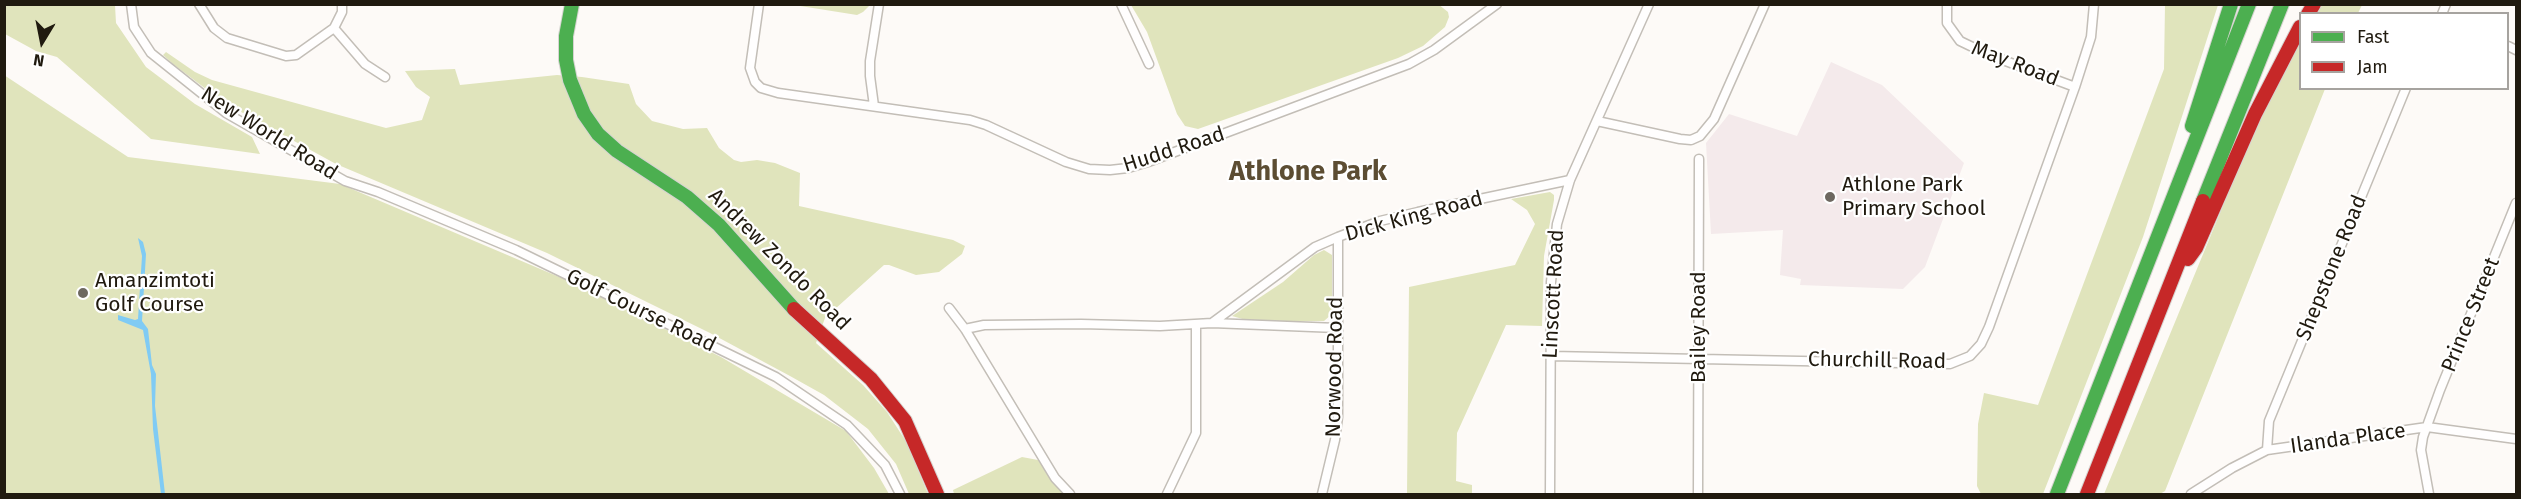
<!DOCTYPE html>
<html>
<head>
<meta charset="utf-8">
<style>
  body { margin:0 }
  #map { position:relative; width:2521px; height:499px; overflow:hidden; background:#fdfaf7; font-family:"Fira Sans",sans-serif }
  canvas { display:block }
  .frame { position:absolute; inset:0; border:6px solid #201a0f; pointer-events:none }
  .legend { position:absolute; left:2299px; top:12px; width:210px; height:78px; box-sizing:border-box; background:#fff; border:2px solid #a6a39f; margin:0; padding:8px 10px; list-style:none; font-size:18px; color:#201a0f }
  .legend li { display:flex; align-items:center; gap:12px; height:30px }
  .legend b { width:30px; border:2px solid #a6a39f }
  .north { position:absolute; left:12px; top:12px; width:60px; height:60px; -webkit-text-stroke:4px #fff; paint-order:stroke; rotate:190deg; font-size:16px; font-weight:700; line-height:24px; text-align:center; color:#201a0f }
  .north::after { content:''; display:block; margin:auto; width:21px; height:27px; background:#201a0f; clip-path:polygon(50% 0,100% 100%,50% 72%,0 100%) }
</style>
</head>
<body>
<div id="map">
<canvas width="2521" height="499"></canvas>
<div class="frame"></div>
<ul class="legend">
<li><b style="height:8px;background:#4caf50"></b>Fast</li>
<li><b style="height:8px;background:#c62828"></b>Jam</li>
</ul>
<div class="north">N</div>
</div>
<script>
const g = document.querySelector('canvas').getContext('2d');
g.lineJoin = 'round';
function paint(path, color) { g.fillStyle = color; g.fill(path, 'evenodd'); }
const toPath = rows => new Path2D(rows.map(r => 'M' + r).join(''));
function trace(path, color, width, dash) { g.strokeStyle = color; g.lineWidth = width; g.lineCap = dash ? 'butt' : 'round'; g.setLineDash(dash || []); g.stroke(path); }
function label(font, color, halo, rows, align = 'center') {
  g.font = font + ' "Fira Sans",sans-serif'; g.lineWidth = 4.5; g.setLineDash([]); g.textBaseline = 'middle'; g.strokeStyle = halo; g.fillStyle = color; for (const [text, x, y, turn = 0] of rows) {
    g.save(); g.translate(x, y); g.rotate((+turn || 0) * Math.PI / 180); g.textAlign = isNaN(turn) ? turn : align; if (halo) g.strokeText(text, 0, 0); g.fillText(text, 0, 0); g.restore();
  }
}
paint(toPath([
  [1831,62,1882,85,1964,163,1925,267,1903,289,1800,285,1801,279,1780,275,1783,230,1711,234,1706,143,1729,114,1797,136]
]), '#f4eaeb');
paint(toPath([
  [5,4,115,5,116,23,146,67,195,104,252,137,260,154,151,139,57,57,36,51,5,34],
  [1438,4,1448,12,1449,17,1445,27,1423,46,1398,58,1198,129,1185,126,1177,114,1147,32,1131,5],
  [794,5,870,5,863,12,857,15],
  [2165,5,2218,5,2143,237,2043,494,1981,494,1977,486,1978,424,1984,393,2038,405,2164,69],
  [2322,5,2362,5,2358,13,2316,14],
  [2300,41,2300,88,2325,89,2165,491,2160,494,2104,494,2232,184,2270,99],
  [166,52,195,72,212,80,386,128,422,120,430,97,416,87,405,71,455,69,460,85,557,75,582,77,629,84,636,104,652,121,683,129,707,128,719,148,734,160,741,162,757,160,775,163,800,173,799,206,953,240,965,246,962,254,939,272,916,275,889,265,884,265,825,318,816,343,863,385,887,412,907,443,928,494,909,494,896,464,868,429,824,395,790,376,710,333,547,253,336,164,223,102,173,64,163,55],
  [4,75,128,157,340,184,571,282,721,357,846,431,874,468,889,494,5,494],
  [1550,192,1554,195,1554,200,1544,256,1542,326,1506,325,1457,433,1456,481,1472,485,1472,494,1407,494,1409,287,1515,265,1535,224,1527,210,1511,199],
  [1324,250,1332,255,1332,314,1324,321,1253,322,1232,316,1283,282,1314,255],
  [1022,457,1038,460,1064,494,954,494,953,490]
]), '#e0e4bc');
paint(toPath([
  [138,238,143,242,146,254,142,321,148,329,152,365,156,374,155,406,165,494,161,494,153,429,151,374,143,330,118,320,118,315,135,320,138,319,142,256]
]), '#80cbf4');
const street = toPath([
  [131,4,134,27,151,53,226,113,345,181,378,192,516,250,776,377,847,425,885,465,900,494],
  [199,4,214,28,227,38,286,56,296,55,334,28],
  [342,4,342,12,334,28,365,64,385,77],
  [759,4,750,68,755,82,761,88,778,93,970,120,986,125,1066,162,1089,169,1110,170,1128,168,1148,162,1409,64,1434,50,1497,4],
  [1121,4,1149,64],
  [1947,4,1947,23,1960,41,1987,54,2075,87],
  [2442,14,2446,4],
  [2508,46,2516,50],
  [874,106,870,76,870,61,879,4],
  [1597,121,1680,139,1691,140,1700,136,1714,119,1765,4],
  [949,308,965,329,1055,478,1070,494],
  [1212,323,1315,247,1338,237,1380,221,1418,212,1570,180],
  [965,329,984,325,1081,324,1160,326,1212,323,1337,328],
  [1551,356,1950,364,1970,356,1981,344,1989,327,2075,87,2091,37,2094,4],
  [2267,450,2269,421,2406,88],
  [1167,494,1196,433,1196,325],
  [1322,494,1335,440,1338,417,1338,237],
  [1550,494,1551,282,1557,224,1570,180,1649,4],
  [1698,494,1699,159],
  [2191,494,2232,468,2267,450,2427,427,2516,439],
  [2429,494,2421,450,2423,437,2440,390,2516,203]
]);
const fast = toPath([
  [572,4,566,36,566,60,570,80,584,114,598,134,617,151,687,197,719,225,794,309],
  [2192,126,2231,4],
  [2203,201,2282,4],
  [2057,494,2249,4]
]);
const jam = toPath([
  [2308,14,2314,4],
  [2188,259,2196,248,2255,114,2300,27],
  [794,309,871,379,905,421,937,494],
  [2087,494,2203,201]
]);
trace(street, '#c3beb7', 11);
trace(fast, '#d6d4d1', 16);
trace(jam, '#d6d4d1', 16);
trace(street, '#fffefe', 8);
trace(fast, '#4caf50', 14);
trace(jam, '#c62828', 14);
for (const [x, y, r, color] of [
  [1830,197,6,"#6d6860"],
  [83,293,6,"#6d6860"]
]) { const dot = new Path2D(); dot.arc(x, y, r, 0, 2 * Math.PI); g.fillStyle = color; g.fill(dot); trace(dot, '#fff', 2); }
label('21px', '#201a0f', '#fff', [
  ["May Road",2015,64,21],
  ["New World Road",269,134,32],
  ["Hudd Road",1174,150,-18],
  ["Dick King Road",1414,217,-15],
  ["Andrew Zondo Road",779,260,45],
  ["Shepstone Road",2332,268,-68],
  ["Linscott Road",1554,294,-87],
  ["Golf Course Road",641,311,26],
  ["Prince Street",2471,315,-68],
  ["Bailey Road",1699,327,-90],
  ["Churchill Road",1877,361,1],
  ["Norwood Road",1335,367,-89],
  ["Ilanda Place",2348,439,-8]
]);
label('21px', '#201a0f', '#fff', [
  ["Athlone Park",1842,185],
  ["Primary School",1842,209],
  ["Amanzimtoti",95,281],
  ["Golf Course",95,305]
], 'left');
label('bold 27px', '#5c4d33', '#fff', [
  ["Athlone Park",1308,172]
]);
</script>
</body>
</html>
